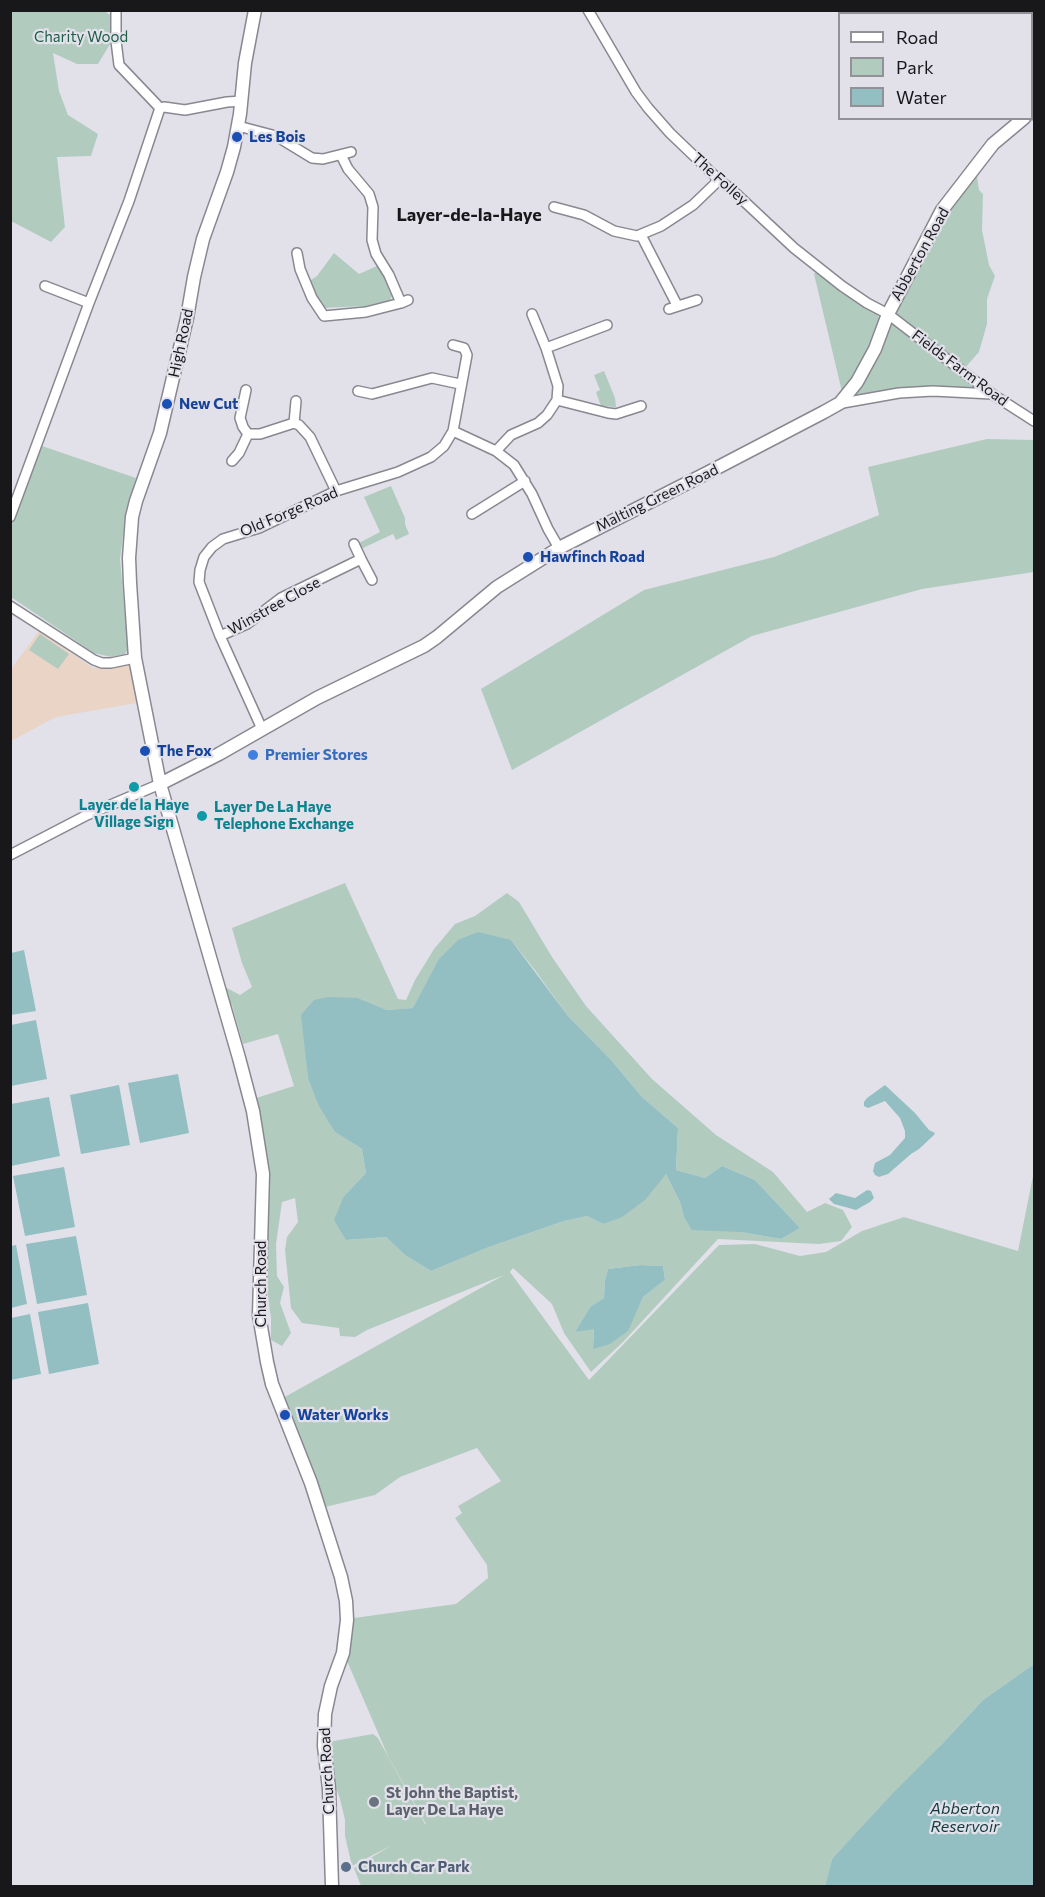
<!DOCTYPE html>
<html>
<head>
<meta charset="utf-8">
<style>
  body { margin:0 }
  #map { position:relative; width:1045px; height:1897px; overflow:hidden; background:#e2e1ea; font-family:Commissioner,sans-serif }
  canvas { display:block }
  .frame { position:absolute; inset:0; border:12px solid #18181b; pointer-events:none }
  .legend { position:absolute; left:838px; top:12px; width:195px; height:108px; box-sizing:border-box; background:#e2e1ea; border:2px solid #919197; margin:0; padding:8px 10px; list-style:none; font-size:18px; color:#18181b }
  .legend li { display:flex; align-items:center; gap:12px; height:30px }
  .legend b { width:30px; border:2px solid #919197 }
</style>
</head>
<body>
<div id="map">
<canvas width="1045" height="1897"></canvas>
<div class="frame"></div>
<ul class="legend">
<li><b style="height:8px;background:#fff"></b>Road</li>
<li><b style="height:16px;background:#b2cbbf"></b>Park</li>
<li><b style="height:16px;background:#93bfc3"></b>Water</li>
</ul>
</div>
<script>
const g = document.querySelector('canvas').getContext('2d');
g.lineJoin = 'round';
function paint(path, color) { g.fillStyle = color; g.fill(path, 'evenodd'); }
const toPath = rows => new Path2D(rows.map(r => 'M' + r).join(''));
function trace(path, color, width, dash) { g.strokeStyle = color; g.lineWidth = width; g.lineCap = dash ? 'butt' : 'round'; g.setLineDash(dash || []); g.stroke(path); }
function label(font, color, halo, rows, align = 'center') {
  g.font = font + ' Commissioner,sans-serif'; g.lineWidth = 4.5; g.setLineDash([]); g.textBaseline = 'middle'; g.strokeStyle = halo; g.fillStyle = color; for (const [text, x, y, turn = 0] of rows) {
    g.save(); g.translate(x, y); g.rotate((+turn || 0) * Math.PI / 180); g.textAlign = isNaN(turn) ? turn : align; if (halo) g.strokeText(text, 0, 0); g.fillText(text, 0, 0); g.restore();
  }
}
paint(toPath([
  [39,631,93,668,131,665,137,703,56,717,11,741,11,669]
]), '#e9d4c6');
paint(toPath([
  [10,11,104,11,112,16,110,44,98,64,77,64,53,53,59,91,68,115,98,134,91,156,57,157,65,227,51,242,11,221],
  [976,168,979,190,983,194,982,230,989,265,995,276,987,299,987,324,979,352,964,369,896,316,895,310,951,204],
  [334,253,359,274,377,266,379,268,381,267,393,294,390,300,366,306,321,308,306,279,311,280,317,276],
  [816,272,874,311,879,317,880,323,871,347,843,396,814,274],
  [890,321,892,321,985,390,851,397],
  [604,371,615,398,616,407,601,406,596,392,600,390,594,375],
  [987,439,1034,440,1034,572,922,589,752,636,512,770,481,689,644,590,774,557,879,515,868,467],
  [42,446,136,478,125,520,120,559,128,649,125,654,111,657,94,653,11,597,10,529],
  [391,486,405,518,405,524,409,534,396,540,393,534,361,549,359,543,380,532,364,497],
  [40,634,69,654,58,669,29,650],
  [345,883,398,999,406,1000,415,980,434,949,455,924,475,916,507,893,519,902,552,957,586,1006,652,1079,716,1135,773,1172,807,1212,825,1203,843,1210,852,1227,841,1241,819,1244,718,1239,623,1342,591,1372,564,1333,552,1304,513,1268,510,1272,589,1380,719,1245,755,1244,800,1256,826,1252,862,1231,904,1217,1018,1251,1034,1171,1034,1664,983,1700,943,1743,832,1859,825,1886,361,1886,354,1868,392,1845,352,1866,345,1836,345,1820,340,1799,333,1778,328,1742,373,1734,378,1738,425,1824,426,1824,388,1756,347,1661,354,1618,456,1604,488,1578,487,1565,455,1518,462,1513,458,1506,501,1481,477,1448,400,1477,375,1495,325,1507,283,1398,504,1275,367,1330,355,1337,340,1336,339,1328,302,1323,291,1308,285,1250,287,1237,298,1222,295,1198,282,1202,276,1244,277,1276,284,1287,280,1303,291,1333,282,1346,271,1340,271,1318,267,1289,269,1182,266,1155,253,1099,294,1086,278,1034,243,1044,232,1005,226,1001,223,986,240,995,252,987,242,963,232,928],
  [511,940,534,969,568,1016,611,1060,642,1097,678,1128,676,1170,705,1178,722,1166,755,1180,800,1228,781,1239,741,1232,684,1217,680,1202,666,1174,660,1180,603,1224,587,1216,564,1221,489,1247,431,1271,405,1255,386,1237,346,1240,344,1196,366,1173,362,1149,335,1132,308,1078,302,1015,358,998,387,1010,414,1008,423,991],
  [640,1265,663,1266,665,1280,643,1297,627,1331,593,1349,594,1328,575,1332,590,1307,604,1298,605,1280,608,1269]
]), '#b2cbbf');
paint(toPath([
  [478,932,511,940,568,1016,611,1060,642,1097,678,1128,676,1170,705,1178,722,1166,755,1180,800,1228,781,1239,741,1232,692,1230,684,1217,680,1202,666,1174,645,1200,622,1217,603,1224,587,1216,564,1221,489,1247,431,1271,405,1255,386,1237,346,1240,334,1220,344,1196,366,1173,362,1149,335,1132,319,1106,308,1078,301,1015,314,1000,328,997,358,998,387,1010,413,1008,439,959,458,940],
  [24,950,36,1011,11,1015,11,953],
  [36,1020,47,1079,11,1086,11,1025],
  [178,1074,189,1133,140,1143,128,1083],
  [119,1085,130,1145,81,1154,70,1095],
  [885,1085,915,1113,929,1130,935,1133,934,1135,919,1149,911,1154,888,1174,879,1177,875,1175,873,1171,875,1163,890,1155,905,1138,905,1131,900,1118,885,1101,868,1108,864,1106,864,1102,867,1098],
  [49,1097,60,1156,11,1166,11,1104],
  [64,1167,75,1227,25,1236,13,1176],
  [867,1190,871,1191,874,1198,870,1202,856,1210,834,1204,829,1199,836,1193,855,1198],
  [76,1236,87,1295,37,1304,26,1244],
  [16,1245,27,1304,11,1308,11,1246],
  [640,1265,663,1266,665,1280,643,1297,628,1331,610,1344,593,1349,594,1329,575,1332,590,1307,604,1298,605,1280,608,1269],
  [88,1303,99,1364,49,1374,38,1312],
  [30,1314,41,1374,11,1380,11,1318],
  [1034,1664,1034,1886,825,1886,832,1859,895,1791,943,1743,983,1700]
]), '#93bfc3');
const street = toPath([
  [116,10,116,41,119,65,160,108,164,107,185,110,227,102,242,101],
  [588,10,636,92,648,108,670,133,719,180,731,189,794,248,842,286,867,303,888,314,992,394,1034,421],
  [238,126,276,136,312,158,323,159,351,152],
  [341,155,348,169,369,194,373,207,372,240,376,254,389,275,401,303,408,300],
  [554,207,584,215,614,231,637,236,661,226,693,205,719,180],
  [641,235,677,305],
  [297,253,300,269,312,298,324,316,366,312,401,303],
  [45,286,89,303],
  [669,309,697,300],
  [546,348,607,325],
  [246,390,240,418,243,427,248,434,260,434,294,423,299,425,310,437,336,491],
  [358,391,372,394,432,378,460,384],
  [557,400,608,413,616,414,641,406],
  [837,404,899,393,933,391,992,394],
  [294,423,296,401],
  [453,431,496,451,514,465,532,494,548,529,559,548],
  [496,451,511,435,538,423,547,415,557,400,558,386,546,348,532,314],
  [232,461,239,453,248,434],
  [472,514,525,481],
  [10,517,89,303,129,201,160,108],
  [354,544,361,559],
  [10,606,94,660,102,663,111,663,135,658],
  [220,636,247,624,281,598,361,559,372,580],
  [262,729,220,636,199,582,200,570,204,557,212,547,223,539,259,528,336,491,398,472,431,457,444,446,453,431,467,355,464,348,453,345],
  [10,855,87,815,160,784]
]);
const secondary = toPath([
  [255,10,245,63,240,114,234,147,227,172,203,239,194,277,187,318,160,433,136,501,132,517,129,558,130,583,135,658,160,784,239,1058,253,1111,263,1174,259,1315,267,1362,272,1384,311,1483,341,1577,346,1601,347,1620,343,1653,331,1686,325,1714,324,1746,329,1789,332,1886],
  [1032,113,1034,110],
  [160,784,219,754,317,698,424,646,437,637,497,587,559,548,709,472,824,412,840,403,857,382,875,349,888,314,942,210,993,144,1024,118]
]);
trace(street, '#898890', 12);
trace(secondary, '#898890', 15);
trace(street, '#fff', 9);
trace(secondary, '#fff', 12);
for (const [x, y, r, color] of [
  [237,137,6,"#1a4fb4"],
  [167,404,6,"#1a4fb4"],
  [528,557,6,"#1a4fb4"],
  [145,751,6,"#1a4fb4"],
  [253,755,6,"#3f7fe0"],
  [134,787,6,"#0f9aa8"],
  [202,816,6,"#0f9aa8"],
  [285,1415,6,"#1a4fb4"],
  [374,1802,6,"#6b7280"],
  [346,1867,6,"#5c6f8a"]
]) { const dot = new Path2D(); dot.arc(x, y, r, 0, 2 * Math.PI); g.fillStyle = color; g.fill(dot); trace(dot, '#e2e1ea', 2); }
label('15px', '#1c5d45', '#e2e1ea', [
  ["Charity Wood",81,37]
]);
label('bold 15px', '#164399', '#e2e1ea', [
  ["Les Bois",249,137],
  ["New Cut",179,404],
  ["Hawfinch Road",540,557],
  ["The Fox",157,751],
  ["Water Works",297,1415]
], 'left');
label('15px', '#18181b', '#e2e1ea', [
  ["The Folley",720,179,42],
  ["Abberton Road",920,254,-61],
  ["High Road",181,343,-78],
  ["Fields Farm Road",960,368,37],
  ["Malting Green Road",657,498,-26],
  ["Old Forge Road",289,512,-23],
  ["Winstree Close",274,606,-29],
  ["Church Road",261,1284,-90],
  ["Church Road",327,1771,-93]
]);
label('bold 15px', '#366cbe', '#e2e1ea', [
  ["Premier Stores",265,755]
], 'left');
label('bold 15px', '#0d838f', '#e2e1ea', [
  ["Layer de la Haye",134,805],
  ["Village Sign",134,822],
  ["Layer De La Haye",214,807,"left"],
  ["Telephone Exchange",214,824,"left"]
]);
label('bold 15px', '#5b616d', '#e2e1ea', [
  ["St John the Baptist,",386,1793],
  ["Layer De La Haye",386,1810]
], 'left');
label('bold 15px', '#4e5e75', '#e2e1ea', [
  ["Church Car Park",358,1867]
], 'left');
label('italic 16px', '#113b3f', '#e2e1ea', [
  ["Abberton",965,1809],
  ["Reservoir",965,1827]
]);
label('bold 18px', '#18181b', '#e2e1ea', [
  ["Layer-de-la-Haye",469,215]
]);
</script>
</body>
</html>
